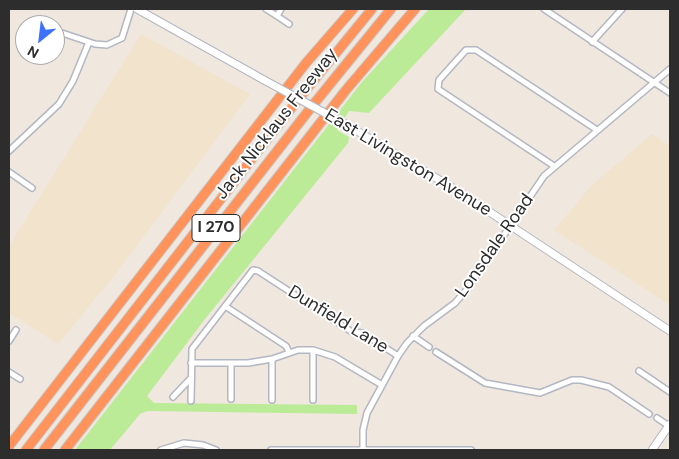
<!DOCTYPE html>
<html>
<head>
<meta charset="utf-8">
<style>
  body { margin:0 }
  #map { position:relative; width:679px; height:459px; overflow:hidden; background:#f0e7df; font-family:"DM Sans",sans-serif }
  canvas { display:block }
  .frame { position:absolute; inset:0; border:10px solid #2d2d2d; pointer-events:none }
  .north { position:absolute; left:15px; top:15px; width:50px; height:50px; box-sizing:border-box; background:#fff; border:1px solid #ababab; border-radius:50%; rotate:209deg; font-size:14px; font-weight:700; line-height:20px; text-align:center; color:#2d2d2d }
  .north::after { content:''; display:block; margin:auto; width:18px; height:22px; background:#3d72ff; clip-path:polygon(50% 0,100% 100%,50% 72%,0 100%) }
</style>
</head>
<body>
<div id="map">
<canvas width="679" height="459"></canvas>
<div class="frame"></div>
<div class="north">N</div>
</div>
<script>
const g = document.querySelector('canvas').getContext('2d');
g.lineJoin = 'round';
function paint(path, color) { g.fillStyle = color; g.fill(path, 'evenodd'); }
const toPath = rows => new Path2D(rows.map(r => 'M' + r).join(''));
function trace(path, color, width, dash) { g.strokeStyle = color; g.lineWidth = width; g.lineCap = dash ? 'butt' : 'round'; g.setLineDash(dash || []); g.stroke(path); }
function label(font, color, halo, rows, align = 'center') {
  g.font = font + ' "DM Sans",sans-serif'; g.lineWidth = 4; g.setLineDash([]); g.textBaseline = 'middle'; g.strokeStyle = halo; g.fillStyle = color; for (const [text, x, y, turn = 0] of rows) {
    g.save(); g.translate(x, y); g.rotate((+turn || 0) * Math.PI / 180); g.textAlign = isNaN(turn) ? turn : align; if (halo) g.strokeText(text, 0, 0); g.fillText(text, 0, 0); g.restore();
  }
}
paint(toPath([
  [141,34,250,94,115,275,58,344,9,313,9,246],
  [652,134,670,146,670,305,554,230,592,185]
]), '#f2e3cd');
paint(toPath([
  [429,9,466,9,369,113,349,111,337,130,349,137,348,143,205,319,147,396,154,403,357,405,357,414,147,411,140,414,110,450,75,450,362,82]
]), '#bbeb97');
const street = toPath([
  [266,9,277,16,281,9],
  [544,9,670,93],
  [277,16,289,24],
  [62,33,95,44,107,45,122,38,131,9],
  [592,42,622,9],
  [9,151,59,104,73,81,89,42],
  [554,166,438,89,439,80,466,50,476,50,597,130],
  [9,172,32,188],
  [225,306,286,346,289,352],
  [413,336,429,347],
  [9,341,16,330],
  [436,352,485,383,540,393,572,380,581,380,609,387,649,414],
  [272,359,272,400],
  [191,363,248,363,272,359,298,350,313,350,335,357,382,385],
  [639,371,670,392],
  [9,372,20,379],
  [173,397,191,378],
  [231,399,231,364],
  [313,400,313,350],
  [191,401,192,349,253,270,258,271,352,332,363,333,398,356],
  [657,418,669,426],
  [161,450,184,443,203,445,216,450],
  [271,450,471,450],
  [363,450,363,430,367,413,398,356,407,343,424,326,455,303,468,288,544,176,670,69]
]);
const secondary = toPath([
  [137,9,264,80],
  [347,125,458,191,670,331],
  [652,450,670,424]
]);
const highway = toPath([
  [9,446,306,63,353,9],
  [26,450,300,97,372,9],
  [44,450,313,105,391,9],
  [65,450,346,90,415,9]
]);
trace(street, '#b3b7c2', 8);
trace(secondary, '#b3b7c2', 9);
trace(highway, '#c8c8c8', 11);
trace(street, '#fff', 5);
trace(secondary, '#fff', 7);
trace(highway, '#ff935b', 9);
const secondaryBridge = toPath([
  [264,80,347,125]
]);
trace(secondaryBridge, '#b3b7c2', 9, []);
trace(secondaryBridge, '#fff', 7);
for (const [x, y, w] of [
  [216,228,48]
]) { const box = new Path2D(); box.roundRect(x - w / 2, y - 13.5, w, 27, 4); g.fillStyle = '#fff'; g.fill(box); trace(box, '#2d2d2d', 1); }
label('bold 16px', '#2d2d2d', null, [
  ["I 270",216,228]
]);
label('18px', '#2d2d2d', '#fff', [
  ["Jack Nicklaus Freeway",277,124,-52],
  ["East Livingston Avenue",408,163,31],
  ["Lonsdale Road",495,246,-55],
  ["Dunfield Lane",338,320,31]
]);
</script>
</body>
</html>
